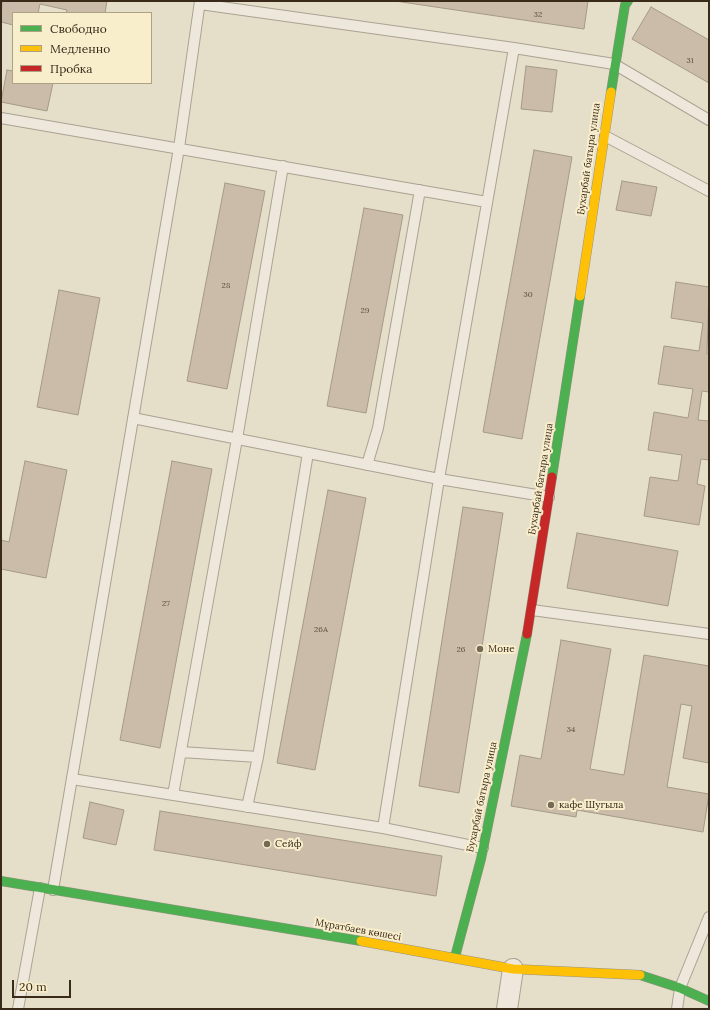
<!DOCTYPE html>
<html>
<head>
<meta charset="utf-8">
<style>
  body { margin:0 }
  #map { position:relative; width:710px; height:1010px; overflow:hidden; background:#e5dec9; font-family:Lora,serif }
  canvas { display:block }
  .frame { position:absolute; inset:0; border:2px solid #392a1a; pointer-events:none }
  .legend { position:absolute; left:12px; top:12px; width:140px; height:72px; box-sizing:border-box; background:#f9eecc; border:1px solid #aca085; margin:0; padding:5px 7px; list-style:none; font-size:12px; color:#392a1a }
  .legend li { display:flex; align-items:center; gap:8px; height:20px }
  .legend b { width:20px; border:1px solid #aca085 }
  .scale { position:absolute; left:12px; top:980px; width:59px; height:18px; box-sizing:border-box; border:2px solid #392a1a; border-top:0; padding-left:5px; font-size:12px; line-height:14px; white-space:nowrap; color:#392a1a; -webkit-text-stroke:3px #f9eecc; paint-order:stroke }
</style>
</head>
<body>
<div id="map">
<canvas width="710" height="1010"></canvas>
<div class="frame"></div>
<ul class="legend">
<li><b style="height:5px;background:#4caf50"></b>Свободно</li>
<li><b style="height:5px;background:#ffc107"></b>Медленно</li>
<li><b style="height:5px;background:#c62828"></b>Пробка</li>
</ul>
<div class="scale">20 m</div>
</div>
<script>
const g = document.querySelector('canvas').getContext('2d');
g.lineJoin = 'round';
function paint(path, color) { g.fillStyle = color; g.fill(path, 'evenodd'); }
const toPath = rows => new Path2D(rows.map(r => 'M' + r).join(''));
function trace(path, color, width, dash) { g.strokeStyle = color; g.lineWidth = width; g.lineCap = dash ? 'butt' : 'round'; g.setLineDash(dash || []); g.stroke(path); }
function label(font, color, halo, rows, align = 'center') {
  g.font = font + ' Lora,serif'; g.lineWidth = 4; g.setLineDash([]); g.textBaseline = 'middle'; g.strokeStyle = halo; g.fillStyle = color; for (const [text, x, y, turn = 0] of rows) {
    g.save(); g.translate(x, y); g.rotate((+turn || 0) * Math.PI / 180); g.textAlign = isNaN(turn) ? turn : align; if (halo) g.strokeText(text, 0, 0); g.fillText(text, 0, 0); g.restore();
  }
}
const building = toPath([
  [2,1,107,1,105,13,66,13,67,10,40,4,38,13,13,13,13,25,1,22,2,1],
  [395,1,588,1,584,29,395,1],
  [651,7,709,40,709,83,632,39,651,7],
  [526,66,557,70,552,112,521,109,526,66],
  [7,70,13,71,13,83,53,83,47,111,1,102,7,70],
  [534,150,572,157,522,439,483,432,534,150],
  [622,181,657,187,651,216,616,210,622,181],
  [225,183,265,191,227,389,187,381,225,183],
  [364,208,403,215,366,413,327,406,364,208],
  [676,282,709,287,707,354,709,354,709,392,702,391,698,420,709,421,709,460,701,459,697,484,705,486,699,525,644,516,650,477,678,481,682,455,648,450,654,412,688,418,693,389,658,384,664,346,699,351,703,323,671,318,676,282],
  [59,290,100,298,78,415,37,407,59,290],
  [25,461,67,470,46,578,1,569,1,540,9,542,25,461],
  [172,461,212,469,160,748,120,740,172,461],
  [328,490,366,498,315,770,277,763,328,490],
  [463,507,503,513,459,793,419,786,463,507],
  [577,533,678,551,668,606,567,588,577,533],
  [561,640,611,649,590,769,624,775,644,655,709,666,709,763,683,758,692,706,681,704,667,787,709,794,703,832,577,810,576,817,511,806,520,755,541,759,561,640],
  [90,802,124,810,116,845,83,838,90,802],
  [160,811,442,856,436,896,154,850,160,811]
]);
paint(building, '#cabca9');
trace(building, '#a59988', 1);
const lane = toPath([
  [200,4,514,48,614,64,709,120],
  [1,118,487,202],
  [605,136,709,191],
  [133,418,439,479,549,497],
  [367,465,378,428,420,190],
  [532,610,709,634],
  [181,752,258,757],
  [72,779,383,828,483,848],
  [173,795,237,439,283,166],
  [247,807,258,757,308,453],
  [383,828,439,479,514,48],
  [53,890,179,148,200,1],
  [18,1009,40,888],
  [677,1009,680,988,709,917]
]);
const street = toPath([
  [507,1009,513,969]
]);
const fast = toPath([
  [611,92,625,5,628,1],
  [552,477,580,296],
  [1,881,361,941],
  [455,957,481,859,527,634],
  [640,975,680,988,709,1001]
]);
const slow = toPath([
  [580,296,611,92],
  [361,941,513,969,640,975]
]);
const jam = toPath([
  [527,634,552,477]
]);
trace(lane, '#aaa293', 12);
trace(street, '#aaa293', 22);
trace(fast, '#999283', 10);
trace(slow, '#999283', 10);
trace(jam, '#999283', 10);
trace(lane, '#ede8db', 10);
trace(street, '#ede8db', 20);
trace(fast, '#4caf50', 9);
trace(slow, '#ffc107', 9);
trace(jam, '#c62828', 9);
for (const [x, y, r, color] of [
  [480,649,4,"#756957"],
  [551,805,4,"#756957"],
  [267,844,4,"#756957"]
]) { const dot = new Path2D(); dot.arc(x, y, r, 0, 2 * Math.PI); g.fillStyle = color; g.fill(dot); trace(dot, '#f9eecc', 1.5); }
label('8px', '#5d4e3e', null, [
  ["32",538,15],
  ["31",690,61],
  ["28",226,286],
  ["30",528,295],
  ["29",365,311],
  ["27",166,604],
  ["26А",321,630],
  ["26",461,650],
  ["34",571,730]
]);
label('10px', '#392a1a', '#f9eecc', [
  ["Бухарбай батыра улица",589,159,-82],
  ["Бухарбай батыра улица",541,479,-81],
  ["Бухарбай батыра улица",482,797,-78],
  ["Мұратбаев көшесі",358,930,10]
]);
label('10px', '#392a1a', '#f9eecc', [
  ["Моне",488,649],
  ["кафе Шугыла",559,805],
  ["Сейф",275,844]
], 'left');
</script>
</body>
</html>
